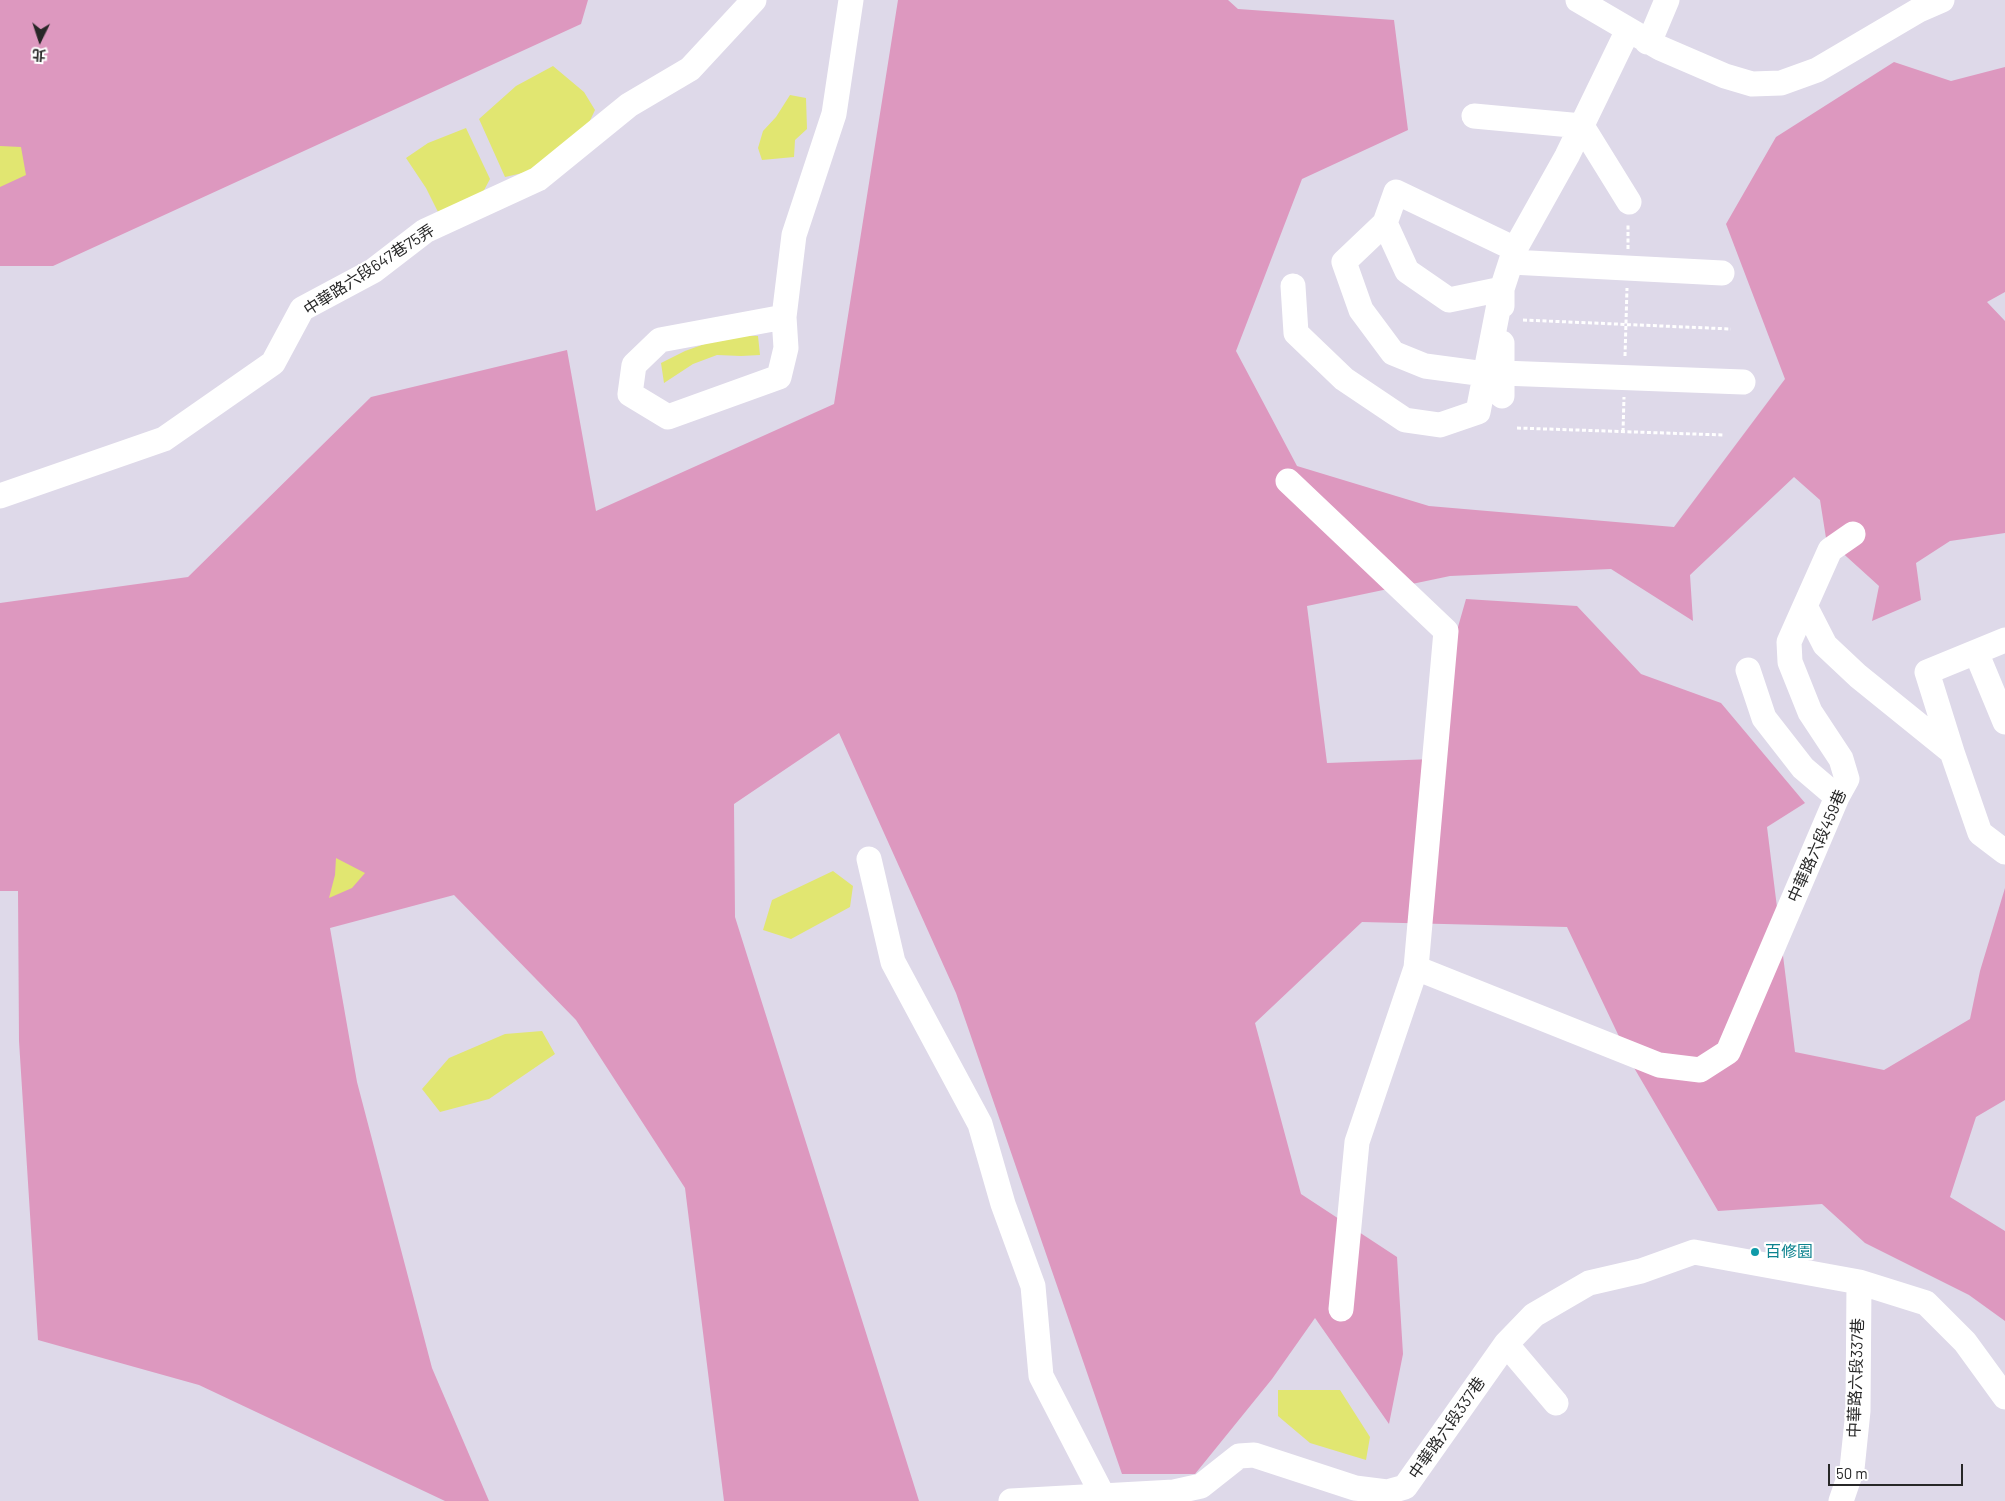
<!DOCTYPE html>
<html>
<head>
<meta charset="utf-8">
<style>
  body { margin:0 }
  #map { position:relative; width:2005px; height:1501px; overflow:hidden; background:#ded9e9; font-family:Barlow,"Noto Sans TC",sans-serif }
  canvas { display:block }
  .north { position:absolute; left:15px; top:15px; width:50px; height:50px; -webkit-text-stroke:4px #fff; paint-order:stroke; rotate:184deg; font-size:14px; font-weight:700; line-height:20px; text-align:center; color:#272727 }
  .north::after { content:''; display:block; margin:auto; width:18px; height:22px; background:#272727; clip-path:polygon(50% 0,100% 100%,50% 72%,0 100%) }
  .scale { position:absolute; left:1828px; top:1464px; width:135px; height:22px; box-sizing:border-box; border:2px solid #272727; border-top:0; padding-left:6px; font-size:15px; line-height:18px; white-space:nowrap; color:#272727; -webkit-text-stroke:4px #fff; paint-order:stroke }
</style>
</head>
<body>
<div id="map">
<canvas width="2005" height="1501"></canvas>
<div class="north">北</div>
<div class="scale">50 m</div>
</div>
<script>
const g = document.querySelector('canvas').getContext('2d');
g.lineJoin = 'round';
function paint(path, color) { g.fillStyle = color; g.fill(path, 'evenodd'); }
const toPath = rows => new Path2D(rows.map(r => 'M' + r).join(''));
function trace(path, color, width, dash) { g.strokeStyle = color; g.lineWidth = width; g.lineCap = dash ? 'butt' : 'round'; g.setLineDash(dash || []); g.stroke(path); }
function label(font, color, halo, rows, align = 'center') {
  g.font = font + ' Barlow,"Noto Sans TC",sans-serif'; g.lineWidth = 4.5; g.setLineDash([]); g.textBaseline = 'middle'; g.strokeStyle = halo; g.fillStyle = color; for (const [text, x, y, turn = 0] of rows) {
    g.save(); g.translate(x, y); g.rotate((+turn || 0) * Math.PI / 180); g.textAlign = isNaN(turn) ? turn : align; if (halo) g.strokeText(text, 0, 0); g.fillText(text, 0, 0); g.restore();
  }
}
paint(toPath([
  [0,0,588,0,581,24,53,266,0,266],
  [898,0,1228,0,1238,9,1394,20,1408,130,1302,179,1236,351,1297,466,1429,506,1674,527,1785,379,1726,224,1776,137,1894,62,1951,81,2005,67,2005,292,1987,302,2005,321,2005,533,1950,541,1916,563,1921,600,1872,621,1879,586,1826,538,1820,500,1794,477,1690,575,1693,621,1611,569,1450,576,1307,606,1327,763,1433,759,1440,690,1466,599,1577,606,1641,674,1721,703,1805,803,1767,827,1795,1052,1884,1070,1970,1019,1980,971,2005,888,2005,1100,1976,1117,1950,1197,2005,1231,2005,1321,1969,1295,1865,1243,1822,1204,1718,1211,1633,1066,1567,927,1362,922,1255,1023,1301,1194,1397,1257,1403,1354,1389,1424,1315,1318,1272,1379,1195,1474,1122,1474,956,993,839,733,734,804,735,917,919,1501,724,1501,685,1188,576,1020,454,895,330,928,357,1082,432,1368,489,1501,445,1501,199,1385,38,1340,19,1041,18,891,0,891,0,603,188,577,371,397,567,350,596,511,834,404]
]), '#dd98bf');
paint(toPath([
  [553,66,584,92,595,110,587,127,527,172,505,177,479,119,516,86],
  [790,95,806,98,807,129,795,140,794,157,762,160,758,148,763,131,776,117],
  [466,128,490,179,482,194,438,212,426,188,406,158,428,143],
  [0,146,21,147,26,175,0,187],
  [730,335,758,336,760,355,741,356,717,355,693,364,664,383,661,363,685,351],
  [336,858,365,873,352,888,329,898,335,875],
  [833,871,853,886,850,907,791,939,763,930,772,900],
  [542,1031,555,1054,489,1099,440,1112,422,1089,449,1058,505,1034],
  [1278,1390,1340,1390,1370,1437,1366,1460,1310,1443,1278,1416]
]), '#e1e671');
trace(toPath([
  [1628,249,1628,223],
  [1523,320,1731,329],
  [1625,356,1627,288],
  [1517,428,1723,435],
  [1623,432,1624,397]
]), '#fff', 3, [4, 2.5]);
trace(toPath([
  [1578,0,1660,48,1725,76,1752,84,1781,83,1817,70,1919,10,1942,0],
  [1647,42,1651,38,1667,0],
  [1474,116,1582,126,1629,202],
  [1511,262,1722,273],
  [1293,286,1296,333,1344,379,1405,420,1440,425,1478,412,1502,289,1449,300,1407,271,1385,223],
  [1502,306,1502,289,1515,249,1567,156,1628,30],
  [784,317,660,340,634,365,630,394,668,417,779,377,786,348,784,317,794,235,834,114,851,0],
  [1502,343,1502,396],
  [1502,373,1743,382],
  [1485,374,1425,366,1393,353,1361,310,1344,262,1385,223,1396,192,1515,249],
  [1288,481,1446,631,1416,968,1357,1142,1341,1309],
  [0,496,164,439,273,363,302,309,373,271,425,231,538,179,629,105,690,69,754,0],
  [1805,606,1830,550,1853,534],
  [1976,652,2005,722],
  [1748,670,1764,718,1803,768,1837,797],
  [1952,752,1927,672,2005,640],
  [869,859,893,962,980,1124,1003,1204,1033,1286,1041,1376,1103,1496],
  [1416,968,1659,1065,1700,1070,1728,1052,1837,797,1847,779,1841,759,1810,712,1790,662,1789,642,1805,606,1825,645,1858,676,1952,752,1980,833,2005,852],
  [1506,1344,1556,1403],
  [1011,1501,1174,1492,1201,1486,1239,1456,1254,1455,1355,1488,1387,1492,1405,1487,1506,1344,1534,1315,1589,1283,1641,1271,1694,1252,1859,1282,1926,1303,1965,1342,2005,1397],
  [1841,1501,1852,1469,1858,1411,1859,1282]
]), '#fff', 25);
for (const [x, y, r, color] of [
  [1755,1252,5,"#0f9aa8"]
]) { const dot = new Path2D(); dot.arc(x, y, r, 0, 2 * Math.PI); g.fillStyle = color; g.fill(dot); trace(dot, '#fff', 2); }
label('16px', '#272727', '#fff', [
  ["中華路六段647巷75弄",369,270,-33],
  ["中華路六段459巷",1817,846,-66],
  ["中華路六段337巷",1856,1378,-88],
  ["中華路六段337巷",1447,1428,-55]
]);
label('16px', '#0d838f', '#fff', [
  ["百修園",1765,1252]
], 'left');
</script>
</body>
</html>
